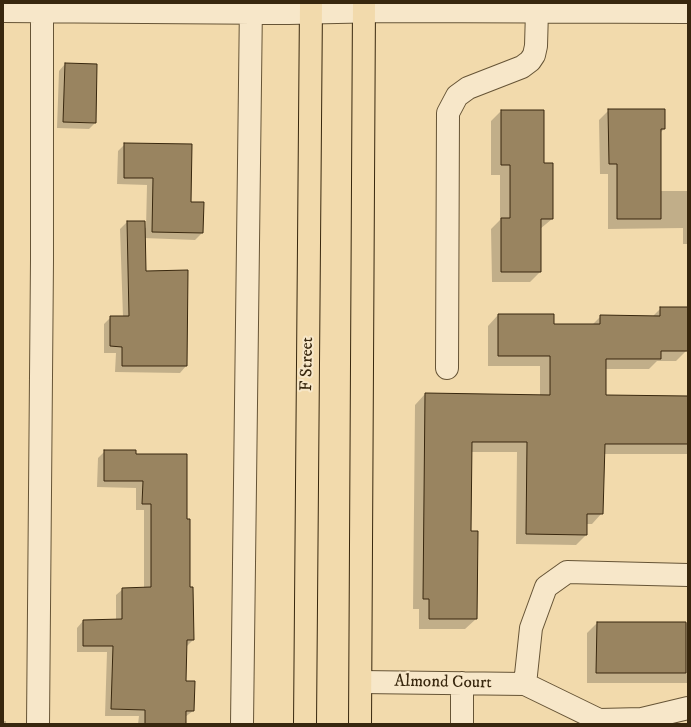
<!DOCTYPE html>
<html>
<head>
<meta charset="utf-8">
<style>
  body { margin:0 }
  #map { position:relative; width:691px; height:727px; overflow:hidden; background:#f2daac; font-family:"IM FELL DW Pica",serif }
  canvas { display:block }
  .frame { position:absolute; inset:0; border:4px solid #38270e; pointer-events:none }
</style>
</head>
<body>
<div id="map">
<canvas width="691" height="727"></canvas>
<div class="frame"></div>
</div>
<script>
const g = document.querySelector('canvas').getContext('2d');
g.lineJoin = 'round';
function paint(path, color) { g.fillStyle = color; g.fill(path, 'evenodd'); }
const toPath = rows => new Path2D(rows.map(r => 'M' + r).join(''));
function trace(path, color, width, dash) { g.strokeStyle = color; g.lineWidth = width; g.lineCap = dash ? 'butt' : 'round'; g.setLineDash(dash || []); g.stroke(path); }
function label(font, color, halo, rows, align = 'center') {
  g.font = font + ' "IM FELL DW Pica",serif'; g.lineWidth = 4; g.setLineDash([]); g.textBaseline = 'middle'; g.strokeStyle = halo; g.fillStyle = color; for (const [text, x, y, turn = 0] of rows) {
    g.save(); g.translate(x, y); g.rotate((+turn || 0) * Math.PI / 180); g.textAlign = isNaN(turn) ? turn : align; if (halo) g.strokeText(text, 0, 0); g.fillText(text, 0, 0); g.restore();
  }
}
paint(toPath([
  [65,64,95,123,89,129,57,128,59,71],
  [609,110,664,129,660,133,660,191,688,191,688,244,683,244,683,228,608,229,608,174,600,174,599,120],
  [501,111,543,164,552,219,540,229,540,272,530,282,492,282,491,229,500,220,500,175,491,175,491,121],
  [125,144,190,202,202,233,195,240,144,238,145,272,186,366,180,373,115,372,116,353,104,353,104,324,111,317,123,317,120,229,127,222,146,228,147,185,117,184,118,151],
  [661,308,687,350,676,361,657,361,649,369,605,369,605,396,688,397,688,454,603,454,602,513,592,524,586,524,586,535,576,545,516,544,517,452,471,452,470,532,476,619,465,629,419,629,419,609,413,609,415,405,425,394,540,396,540,366,488,366,488,326,498,315,553,325,592,325,601,316,652,317],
  [105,451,135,455,186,520,193,640,186,647,185,682,193,711,185,717,185,724,138,724,139,716,105,716,107,652,77,652,77,628,83,621,116,620,116,595,123,589,144,588,144,510,136,510,136,488,97,487,98,458],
  [597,623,688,623,688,683,587,683,587,633],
  [3,721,6,721,6,724,3,724]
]), '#0003');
const building = toPath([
  [65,63,97,64,96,123,63,122,65,63],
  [608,109,665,109,665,129,661,129,661,219,617,219,617,164,609,164,608,109],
  [501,110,544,110,544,163,553,163,553,219,541,219,541,272,501,272,501,218,510,218,510,165,501,165,501,110],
  [124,143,192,144,191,202,204,202,203,233,152,232,153,178,124,178,124,143],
  [127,221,145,221,146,271,188,270,187,366,122,366,122,347,110,346,110,316,129,316,127,221],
  [660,307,688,307,688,351,661,351,661,359,606,359,606,395,688,396,688,444,605,444,603,514,587,514,587,535,526,534,527,442,472,442,471,531,478,531,477,619,429,619,429,599,423,599,425,393,550,395,550,356,498,356,498,314,554,314,554,324,600,324,600,315,660,316,660,307],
  [104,450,136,450,136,454,187,454,187,519,190,519,190,587,193,587,194,640,187,640,186,681,195,681,194,711,186,711,186,724,145,724,145,710,111,709,113,646,83,646,83,620,122,619,122,588,151,587,151,504,142,504,143,481,104,481,104,450],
  [597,622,686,622,686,673,596,673,597,622]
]);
paint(building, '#998460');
trace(building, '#38270e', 1);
const minor = toPath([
  [3,11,288,13,386,11,688,12],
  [447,368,448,113,457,96,468,88,522,67,530,61,534,55,536,46,537,11],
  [361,682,525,684,599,720,642,719,688,708],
  [525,684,531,628,546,587,567,572,688,575],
  [38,724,42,260,42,11],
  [242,724,251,3],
  [462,724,462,683]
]);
const major = toPath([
  [305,724,311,3],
  [360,724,364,3]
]);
trace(minor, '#665436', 24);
trace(major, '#38270e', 24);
trace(minor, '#f7e7c9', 22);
trace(major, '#f2daac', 22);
label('17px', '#38270e', '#f7e7c9', [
  ["F Street",308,364,-89],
  ["Almond Court",443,683,1]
]);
</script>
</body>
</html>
